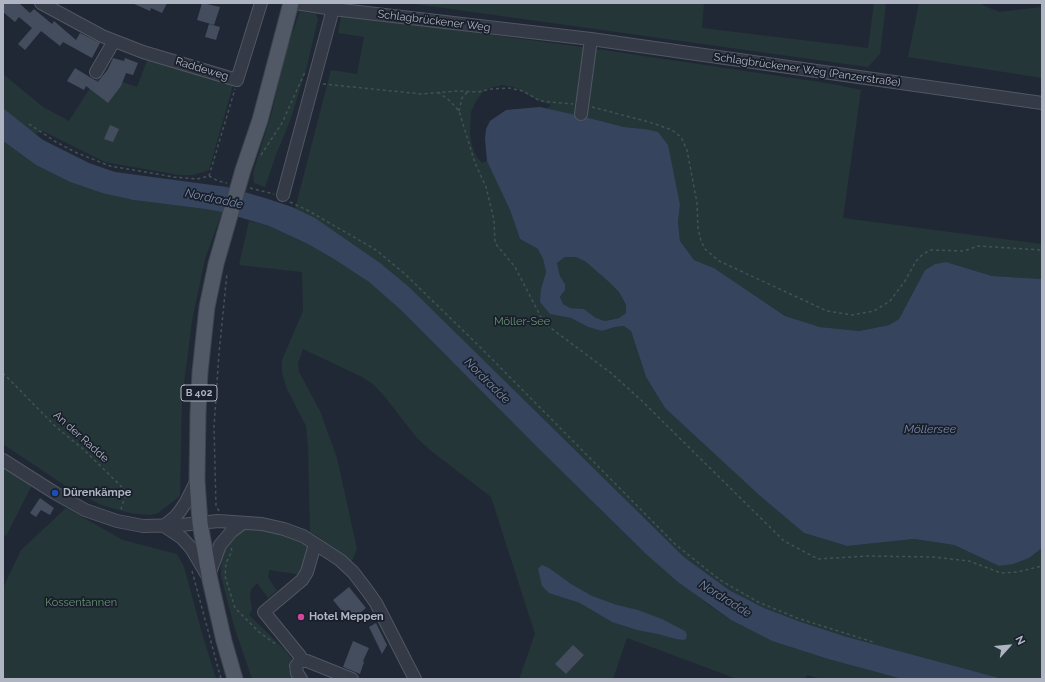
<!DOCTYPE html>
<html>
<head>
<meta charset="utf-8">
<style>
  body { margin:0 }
  #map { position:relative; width:1045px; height:682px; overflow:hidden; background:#212835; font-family:Raleway,sans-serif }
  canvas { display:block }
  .frame { position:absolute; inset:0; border:4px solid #aeb4c2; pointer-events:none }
  .north { position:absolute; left:989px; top:626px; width:40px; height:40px; -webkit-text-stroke:3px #191f2a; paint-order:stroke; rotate:63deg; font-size:11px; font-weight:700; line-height:16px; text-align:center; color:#aeb4c2 }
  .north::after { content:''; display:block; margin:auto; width:14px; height:18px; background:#aeb4c2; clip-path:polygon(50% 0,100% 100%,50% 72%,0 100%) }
</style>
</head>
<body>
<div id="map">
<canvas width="1045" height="682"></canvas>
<div class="frame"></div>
<div class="north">N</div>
</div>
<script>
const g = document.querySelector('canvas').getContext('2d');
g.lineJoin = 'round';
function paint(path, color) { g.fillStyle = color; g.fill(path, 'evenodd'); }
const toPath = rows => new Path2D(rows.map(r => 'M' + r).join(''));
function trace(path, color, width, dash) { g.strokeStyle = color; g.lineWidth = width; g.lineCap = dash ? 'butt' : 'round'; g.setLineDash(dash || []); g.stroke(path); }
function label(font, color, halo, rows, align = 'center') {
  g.font = font + ' Raleway,sans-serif'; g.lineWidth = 3.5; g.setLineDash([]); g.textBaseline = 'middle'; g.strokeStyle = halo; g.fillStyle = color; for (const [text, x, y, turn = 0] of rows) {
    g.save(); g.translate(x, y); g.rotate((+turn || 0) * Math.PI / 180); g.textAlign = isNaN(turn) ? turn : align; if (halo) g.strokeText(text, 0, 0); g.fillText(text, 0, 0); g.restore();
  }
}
paint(toPath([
  [408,3,704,3,702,28,868,48,874,3,886,3,880,54,868,67],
  [919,3,978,3,999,12,1042,7,1042,78,908,57],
  [300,11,316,14,318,19,307,66,290,121,277,152,265,187,254,183,253,173,272,112,285,54],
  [341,15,590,48,833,84,861,90,843,218,1042,244,1042,279,992,276,946,262,935,264,925,270,899,319,889,325,859,331,820,327,785,316,714,268,694,260,680,241,678,222,680,205,645,129,624,127,585,117,547,109,551,105,537,100,514,87,502,85,490,88,482,93,476,101,471,112,470,134,472,146,476,156,482,163,487,161,494,174,510,210,520,239,538,249,543,259,546,272,541,289,551,314,571,318,588,327,602,331,615,327,624,326,631,331,646,377,665,408,759,495,804,533,847,546,914,539,954,545,999,566,1029,558,1042,548,1042,679,1003,679,847,637,801,622,764,608,729,590,684,557,503,380,295,209,331,70,357,74,364,37,338,33],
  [148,58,233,85,209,170,193,175,179,175,105,162,43,131,34,134,3,108,3,74,43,107,69,121,99,74,137,87],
  [3,141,36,165,70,182,102,193,133,200,205,209,222,212,205,259,192,321,182,399,180,496,158,513,150,515,130,513,101,505,67,487,3,444],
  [249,221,269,226,308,244,335,259,369,282,402,311,538,448,647,555,706,603,731,620,772,641,828,659,902,679,821,679,807,675,805,679,737,679,627,638,613,679,519,679,535,634,491,497,430,450,417,438,385,397,373,384,362,377,303,349,298,363,299,372,320,411,328,433,337,458,357,549,351,563,317,536,310,532,308,446,306,426,287,389,282,373,282,360,303,311,302,272,239,265],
  [565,257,576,257,586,262,609,282,619,292,626,306,626,314,619,318,605,321,596,318,584,309,570,308,563,304,560,297,565,290,565,284,560,276,557,263],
  [3,466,32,485,6,536,3,534],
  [66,508,123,540,177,554,184,567,202,633,216,679,3,679,3,588,21,550],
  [247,529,264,529,280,534,297,540,309,548,302,575,269,570,268,577,277,591,268,598,257,583,251,590,250,596,252,610,249,615,285,650,294,662,291,669,287,667,296,679,252,679,234,626,221,576,221,560,223,551,231,538]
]), '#253638');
paint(toPath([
  [540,107,585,117,624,127,645,129,658,132,668,145,680,205,678,222,680,241,694,260,714,268,785,316,820,327,859,331,889,325,899,319,925,270,935,264,946,262,992,276,1042,279,1042,548,1029,558,1013,564,999,566,954,545,914,539,847,546,804,533,759,495,665,408,646,377,631,331,624,326,615,327,602,331,588,327,571,318,550,314,540,302,541,289,546,272,543,259,538,249,520,239,510,210,487,161,485,139,486,129,490,121,506,110],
  [565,257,576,257,586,262,609,282,619,292,626,305,626,313,619,318,605,321,596,318,584,309,570,308,563,304,560,297,565,290,565,284,560,276,557,263],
  [3,108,43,140,89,163,115,172,227,187,265,198,292,207,315,218,380,263,409,287,684,557,729,590,764,608,801,622,847,637,1003,679,902,679,828,659,772,641,731,620,678,582,647,555,538,448,402,311,369,282,334,259,308,244,269,226,222,212,205,209,133,200,102,193,70,182,36,165,3,141],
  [542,565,549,568,571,584,592,596,617,605,638,610,662,619,685,631,687,635,686,639,683,640,676,639,658,634,637,630,612,622,580,603,549,593,542,586,538,569]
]), '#36445d');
paint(toPath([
  [3,3,19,3,30,13,34,9,52,24,54,21,76,40,80,33,100,43,92,58,63,42,60,46,41,31,25,50,18,44,32,28,19,17,15,22,3,12],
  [132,3,167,3,162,13,151,8,150,11],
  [202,3,220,7,214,25,197,20],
  [209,24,220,27,216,40,205,37],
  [113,58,124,61,125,58,138,63,133,75,126,73,121,86,108,103,86,86,84,90,67,81,75,68,98,82,108,69],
  [110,125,119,129,113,142,104,139],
  [40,498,54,508,50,515,41,510,36,517,30,513],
  [349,587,366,608,350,621,333,600],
  [376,623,387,645,382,654,369,627],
  [353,641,369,648,363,661,364,662,360,674,343,667],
  [573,645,584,655,566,674,555,664]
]), '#444d5d');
const minor = toPath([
  [41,3,102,36,143,52,237,80,261,3],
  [296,3,333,9,591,39,1042,103],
  [96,72,114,41],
  [581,114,591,39],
  [283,195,333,9],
  [3,460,55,493,85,510,117,521,143,526,181,525,218,521,262,524,284,529,303,536,340,560,353,572,366,589,376,603,415,679],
  [164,526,182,538,191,548,207,575],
  [164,526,175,517,180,511,186,502,197,480],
  [209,575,220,545,232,531,243,523],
  [300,661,300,656,264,612,302,580,307,572,315,544],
  [301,679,297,673,296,666,300,661,307,661,352,679]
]);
const major = toPath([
  [243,170,260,120,291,3],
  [224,236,216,264,207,307,200,372,198,413,197,480,200,523,210,580,224,641,235,679]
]);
trace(minor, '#515763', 14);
trace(major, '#3d434f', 17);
trace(toPath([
  [323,84,422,94,458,91,478,92,491,89,509,88,523,91,540,101,573,104],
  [438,92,450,101,459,111,475,163,486,187,494,220,495,243,515,267,544,323,611,373,641,400,784,541,818,559,867,556,933,557,969,561,1001,573,1017,572,1042,566],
  [592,107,649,122,672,130,681,137,687,150,697,203,698,228,701,241,705,249,719,261,827,311,852,315,874,311,890,301,905,281,916,261,923,254,931,250,964,251,978,246,1042,250],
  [459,111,462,98,468,91],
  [29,124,56,142,77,153,110,166,174,177,197,179,209,176,218,181,227,183],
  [261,155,282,123,305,72],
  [209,176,235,89],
  [250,188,274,194],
  [290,202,309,211,376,250,405,274,477,344,675,544,720,580,758,602,797,618,873,642],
  [3,373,56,427,83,449,124,489,125,497,120,512],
  [219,511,216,506,214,427,219,353,227,273],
  [231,548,232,551,226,563,225,576,235,608,259,632,274,643,277,643],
  [192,571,221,679]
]), '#425255', 1.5, [3, 3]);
trace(minor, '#343a46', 12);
trace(major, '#525966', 15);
const majorBridge = toPath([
  [224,236,243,170]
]);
trace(majorBridge, '#3d434f', 17, []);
trace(majorBridge, '#525966', 15);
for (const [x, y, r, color] of [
  [55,493,4,"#1a4fb4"],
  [301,617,4,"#d1479c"]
]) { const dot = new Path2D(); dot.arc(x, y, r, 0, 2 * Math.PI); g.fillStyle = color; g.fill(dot); trace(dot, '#191f2a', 1.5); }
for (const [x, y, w] of [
  [199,393,36]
]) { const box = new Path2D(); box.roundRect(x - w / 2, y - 8, w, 16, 3); g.fillStyle = '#191f2a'; g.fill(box); trace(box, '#aeb4c2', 1); }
label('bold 10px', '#aeb4c2', null, [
  ["B 402",199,393]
]);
label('11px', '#aeb4c2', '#191f2a', [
  ["Schlagbrückener Weg",434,21,7],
  ["Raddeweg",202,69,17],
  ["Schlagbrückener Weg (Panzerstraße)",807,70,8],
  ["An der Radde",81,437,42]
]);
label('11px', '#679174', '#191f2a', [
  ["Möller-See",522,322],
  ["Kossentannen",81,603]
]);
label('bold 11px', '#aeb4c2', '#191f2a', [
  ["Dürenkämpe",63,493],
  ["Hotel Meppen",309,617]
], 'left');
label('italic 12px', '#7789aa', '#191f2a', [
  ["Nordradde",214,199,12],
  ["Nordradde",487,381,45],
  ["Möllersee",930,429],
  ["Nordradde",725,599,32]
]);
</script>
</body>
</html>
